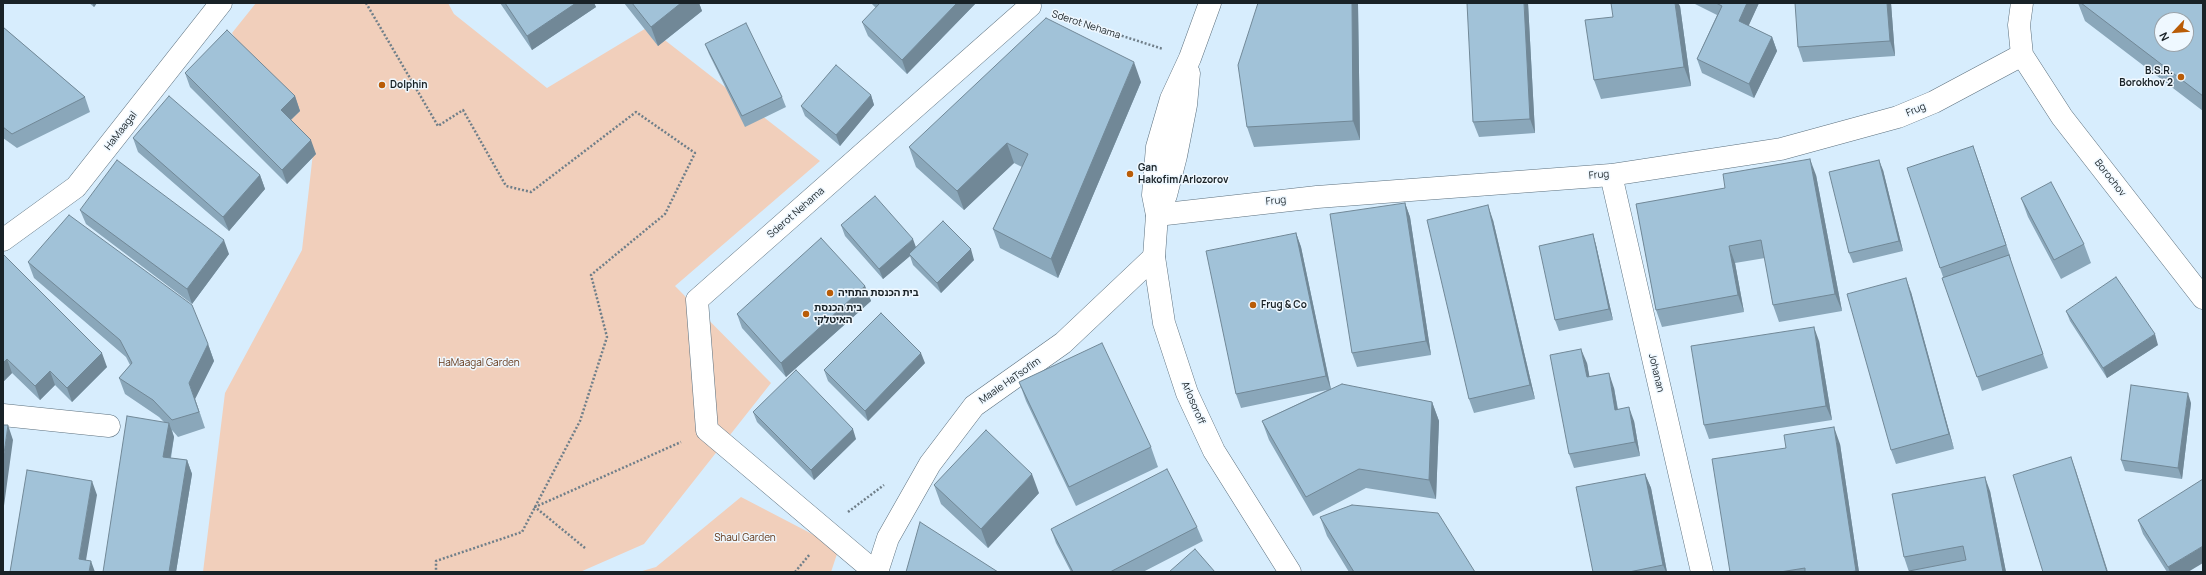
<!DOCTYPE html>
<html>
<head>
<meta charset="utf-8">
<style>
  body { margin:0 }
  #map { position:relative; width:2206px; height:575px; overflow:hidden; background:#d7edfd; font-family:Manrope,sans-serif }
  canvas { display:block }
  .frame { position:absolute; inset:0; border:4px solid #192227; pointer-events:none }
  .north { position:absolute; left:2154px; top:12px; width:40px; height:40px; box-sizing:border-box; background:#eff8ff; border:1px solid #99a2a9; border-radius:50%; rotate:244deg; font-size:11px; font-weight:700; line-height:16px; text-align:center; color:#192227 }
  .north::after { content:''; display:block; margin:auto; width:14px; height:18px; background:#b95c07; clip-path:polygon(50% 0,100% 100%,50% 72%,0 100%) }
</style>
</head>
<body>
<div id="map">
<canvas width="2206" height="575"></canvas>
<div class="frame"></div>
<div class="north">N</div>
</div>
<script>
const g = document.querySelector('canvas').getContext('2d');
g.lineJoin = 'round';
function paint(path, color) { g.fillStyle = color; g.fill(path, 'evenodd'); }
const toPath = rows => new Path2D(rows.map(r => 'M' + r).join(''));
function trace(path, color, width, dash) { g.strokeStyle = color; g.lineWidth = width; g.lineCap = dash ? 'butt' : 'round'; g.setLineDash(dash || []); g.stroke(path); }
function label(font, color, halo, rows, align = 'center') {
  g.font = font + ' Manrope,"Noto Sans Hebrew",sans-serif'; g.lineWidth = 3; g.setLineDash([]); g.textBaseline = 'middle'; g.strokeStyle = halo; g.fillStyle = color; for (const [text, x, y, turn = 0] of rows) {
    g.save(); g.translate(x, y); g.rotate((+turn || 0) * Math.PI / 180); g.textAlign = isNaN(turn) ? turn : align; if (halo) g.strokeText(text, 0, 0); g.fillText(text, 0, 0); g.restore();
  }
}
paint(toPath([
  [256,3,448,3,454,14,547,88,648,27,820,161,675,286,771,383,644,544,580,572,203,572,225,393,302,250,313,153,232,33],
  [741,497,839,548,831,572,639,572,656,567]
]), '#f1cfbb');
const minor = toPath([
  [2022,3,2019,25,2022,55,2062,117,2203,298],
  [1611,175,1702,572],
  [1157,215,1317,197,1611,175,1781,149,1898,117,1934,102,2022,55],
  [3,240,76,187,221,3],
  [3,415,109,426],
  [875,572,707,430,697,300,1030,6],
  [877,572,888,538,930,464,974,406,1063,343,1154,257]
]);
const tertiary = toPath([
  [1210,3,1190,58,1171,99,1157,147,1153,195,1157,215,1154,257,1164,323,1187,393,1214,451,1290,572],
  [1161,207,1166,195,1176,156,1186,105,1189,73]
]);
trace(minor, '#5c707e', 23);
trace(tertiary, '#5c707e', 23);
trace(toPath([
  [366,3,438,126,463,110,506,186,531,192,636,112,695,153,665,214,591,275,607,337,580,421,522,532,436,561,436,572],
  [1057,15,1163,49],
  [848,512,884,485],
  [585,548,535,507,681,442],
  [795,572,810,554]
]), '#707f89', 2.5, [2, 2]);
trace(minor, '#fff', 22);
trace(tertiary, '#fff', 22);
paint(toPath([
  [89,3,97,3,94,7],
  [500,3,594,3,596,7,532,50],
  [624,3,699,3,702,11,658,46],
  [871,3,976,3,907,74,868,36,862,22,876,8],
  [1528,3,1535,133,1479,137,1473,122],
  [1693,3,1759,3,1748,26,1772,37,1777,51,1754,98,1702,73,1697,59,1717,15],
  [1891,3,1895,56,1803,62,1798,47],
  [2078,3,2203,3,2203,111,2085,21],
  [1358,4,1360,140,1254,147,1247,127],
  [1680,6,1691,86,1601,99,1594,80,1613,17],
  [3,27,85,97,90,112,17,148,3,138],
  [705,44,782,97,786,107,745,127,709,54],
  [185,73,295,96,300,111,291,120,316,154,287,184,190,87],
  [1141,82,1058,278,1000,248,993,229,1022,167,1014,163,964,210,916,167,909,147],
  [871,95,874,105,840,146,805,116,801,106],
  [133,138,260,175,265,189,229,231,138,152],
  [1978,160,2011,259,2010,259,2048,368,1982,391,1940,268],
  [1883,170,1903,251,1853,263,1849,253],
  [1816,175,1842,311,1779,322,1773,305,1765,258,1735,263,1744,312,1662,327,1656,310,1636,204],
  [2021,198,2084,244,2091,263,2061,279,2028,217],
  [1405,203,1410,217,1431,355,1357,367,1352,353],
  [80,210,229,254,192,304,86,224],
  [1493,220,1535,399,1474,413,1469,399],
  [841,225,916,248,974,260,941,293,913,265,910,256,883,279,845,236],
  [1296,233,1301,247,1331,389,1432,402,1439,421,1436,499,1366,488,1313,516,1269,440,1262,421,1327,390,1241,408,1236,394],
  [1593,234,1596,245,1613,320,1559,331,1555,320],
  [3,254,107,367,72,402,55,385,40,400,12,373,3,382],
  [28,262,208,344,214,361,195,399,205,428,178,437,172,430,174,437,171,458,187,460,192,474,176,572,103,572,164,422,159,417,125,394,119,378,130,365,126,357,34,278],
  [865,286,871,301,786,377,742,328,737,314],
  [1911,292,1954,449,1896,464,1891,450],
  [2066,311,2158,345,2107,378,2070,321],
  [1819,341,1832,420,1709,439,1704,425],
  [925,363,868,421,828,381,824,370],
  [1587,363,1589,377,1614,388,1618,409,1634,421,1640,456,1574,468,1569,454],
  [1019,382,1151,447,1158,467,1076,506,1026,401],
  [2191,403,2182,479,2125,471,2121,460],
  [753,412,856,439,814,480,757,422],
  [1840,444,1859,572,1730,572],
  [1645,474,1651,488,1667,572,1593,572],
  [934,485,1039,493,988,548,941,504],
  [1990,491,2006,572,1909,572,1904,557],
  [1320,517,1475,572,1349,572,1327,536],
  [2138,520,2188,572,2167,572,2143,534],
  [1197,527,1203,541,1143,572,1071,572,1056,543,1051,529]
]), '#8aa7ba');
paint(toPath([
  [92,3,97,3,94,7],
  [576,3,594,3,596,7,532,50,527,36],
  [681,3,699,3,702,11,658,46,651,27],
  [957,3,976,3,907,74,902,60],
  [1352,3,1358,3,1358,4,1360,140,1353,121],
  [1524,3,1528,3,1535,133,1530,119],
  [1675,3,1678,3,1680,6,1691,86,1684,67],
  [1747,3,1759,3,1744,36,1739,21],
  [1887,3,1891,3,1895,56,1890,41],
  [1772,37,1777,51,1754,98,1749,84],
  [1134,62,1141,82,1058,278,1051,259],
  [871,95,874,105,840,146,836,135],
  [295,96,300,111,286,124,281,110],
  [311,140,316,154,287,184,282,170],
  [1007,143,1014,163,964,210,957,191],
  [1973,146,1978,160,2011,259,2006,245],
  [1810,159,1816,175,1842,311,1835,294],
  [1879,160,1883,170,1903,251,1899,241],
  [260,175,265,189,229,231,223,217],
  [1405,203,1410,217,1431,355,1426,341],
  [1488,205,1493,220,1535,399,1530,385],
  [1296,233,1301,247,1331,390,1326,376],
  [1593,234,1596,245,1613,320,1609,309],
  [913,239,917,250,909,254,910,256,883,279,879,269],
  [224,240,229,254,192,304,187,289],
  [1729,246,1735,263,1744,312,1738,295],
  [971,249,974,260,941,293,937,283],
  [1906,278,1911,292,1954,449,1949,434],
  [865,286,871,301,786,377,781,363],
  [1814,327,1819,341,1832,420,1826,406],
  [2155,334,2158,345,2107,378,2103,368],
  [208,344,214,361,195,399,205,428,189,383],
  [1581,349,1587,363,1592,391,1587,377],
  [102,353,107,367,72,402,67,388],
  [921,353,925,363,868,421,865,411],
  [7,359,12,373,3,382,3,363],
  [50,371,55,385,40,400,35,386],
  [1609,373,1614,388,1620,424,1615,410],
  [2188,393,2191,403,2182,479,2178,468],
  [1432,402,1439,421,1436,499,1429,480],
  [1629,407,1634,421,1640,456,1635,442],
  [169,423,174,437,168,471,163,457],
  [8,425,13,440,3,513,3,461],
  [1834,427,1840,444,1859,572,1856,572,1856,571],
  [853,429,856,439,814,480,811,470],
  [2071,457,2076,471,2108,572,2107,572],
  [187,460,192,474,176,572,169,572],
  [1032,474,1039,493,988,548,981,529],
  [1645,474,1651,488,1667,572,1666,572,1663,565],
  [1985,477,1990,491,2006,572,2003,572],
  [92,481,97,495,84,572,79,559],
  [2203,546,2203,563,2188,572,2170,572,2168,567],
  [91,561,95,572,89,572]
]), '#718897');
const building = toPath([
  [505,3,576,3,527,36,505,3],
  [632,3,681,3,651,27,632,3],
  [880,3,957,3,902,60,862,22,880,3],
  [1258,3,1352,3,1353,121,1247,127,1238,65,1258,3],
  [1467,3,1524,3,1530,119,1473,122,1467,3],
  [1611,3,1675,3,1684,67,1594,80,1585,20,1613,17,1611,3],
  [1716,3,1747,3,1739,21,1772,37,1749,84,1697,59,1722,6,1716,3],
  [1795,3,1887,3,1890,41,1798,47,1795,3],
  [2081,3,2203,3,2203,96,2081,3],
  [2162,20,2186,20,2186,44,2162,44,2162,20],
  [1046,18,1134,62,1051,259,993,229,1028,154,1007,143,957,191,909,147,1046,18],
  [746,23,782,97,742,116,705,44,746,23],
  [3,27,85,97,12,134,3,127,3,27],
  [227,30,295,96,281,110,311,140,282,170,185,73,227,30],
  [836,65,871,95,836,135,801,106,836,65],
  [169,96,260,175,223,217,133,138,169,96],
  [1973,146,2006,245,1940,268,1907,168,1973,146],
  [1810,159,1835,294,1773,305,1761,240,1729,246,1738,295,1656,310,1636,204,1725,188,1723,174,1810,159],
  [117,160,224,240,187,289,80,210,117,160],
  [1879,160,1899,241,1849,253,1829,172,1879,160],
  [2051,182,2084,244,2054,260,2021,198,2051,182],
  [875,196,913,239,879,269,841,225,875,196],
  [1405,203,1426,341,1352,353,1330,214,1405,203],
  [1488,205,1530,385,1469,399,1427,220,1488,205],
  [69,215,192,305,208,344,189,383,199,412,172,420,153,400,119,378,132,363,120,340,28,262,69,215],
  [943,221,971,249,937,283,909,254,943,221],
  [1296,233,1326,376,1236,394,1206,251,1296,233],
  [1593,234,1609,309,1555,320,1539,246,1593,234],
  [821,238,865,286,781,363,737,314,821,238],
  [3,254,102,353,67,388,50,371,35,386,7,359,3,363,3,254],
  [2009,255,2043,354,1977,377,1942,278,2009,255],
  [2116,277,2155,334,2103,368,2066,311,2116,277],
  [1906,278,1949,434,1891,450,1847,294,1906,278],
  [881,313,921,353,865,411,824,370,881,313],
  [1814,327,1826,406,1704,425,1691,346,1814,327],
  [1102,343,1151,447,1069,487,1019,382,1102,343],
  [1581,349,1587,377,1609,373,1615,410,1629,407,1635,442,1569,454,1550,355,1581,349],
  [796,370,853,429,811,470,753,412,796,370],
  [1342,384,1432,402,1429,480,1359,469,1306,497,1262,421,1342,384],
  [2131,385,2188,393,2178,468,2121,460,2131,385],
  [127,416,169,423,163,457,187,460,169,572,103,572,127,416],
  [3,425,8,425,3,461,3,425],
  [1834,427,1856,571,1850,572,1805,572,1805,568,1780,572,1730,572,1712,459,1786,448,1784,435,1834,427],
  [986,430,1032,474,981,529,934,485,986,430],
  [2071,457,2107,572,2043,572,2013,475,2071,457],
  [1167,469,1197,527,1110,572,1073,572,1051,529,1167,469],
  [27,470,92,481,79,559,91,561,89,572,10,572,27,470],
  [1645,474,1663,565,1629,572,1593,572,1576,487,1645,474],
  [1985,477,2003,572,1909,572,1909,571,1966,560,1963,546,1904,557,1892,494,1985,477],
  [2203,479,2203,546,2168,567,2138,520,2203,479],
  [1352,505,1438,513,1475,572,1354,572,1320,517,1352,505],
  [920,522,998,572,906,572,920,522],
  [1195,549,1215,572,1169,572,1195,549]
]);
paint(building, '#a1c2d8');
trace(building, '#718897', 1);
for (const [x, y, r, color] of [
  [2181,77,4,"#b95c07"],
  [382,85,4,"#b95c07"],
  [1130,174,4,"#b95c07"],
  [830,293,4,"#b95c07"],
  [1253,305,4,"#b95c07"],
  [806,314,4,"#b95c07"]
]) { const dot = new Path2D(); dot.arc(x, y, r, 0, 2 * Math.PI); g.fillStyle = color; g.fill(dot); trace(dot, '#eff8ff', 1.5); }
label('10px', '#192227', '#eff8ff', [
  ["Sderot Nehama",1086,25,18],
  ["Frug",1916,110,-23],
  ["HaMaagal",121,131,-52],
  ["Frug",1599,175,-5],
  ["Borochov",2110,178,52],
  ["Frug",1276,201,-6],
  ["Sderot Nehama",796,213,-41],
  ["Johanan",1656,373,77],
  ["Maale HaTsofim",1010,381,-35],
  ["Arlosoroff",1193,403,67]
]);
label('bold 10px', '#192227', '#eff8ff', [
  ["B.S.R.",2173,71,"right"],
  ["Borokhov 2",2173,83,"right"],
  ["Dolphin",390,85],
  ["Gan",1138,168],
  ["Hakofim/Arlozorov",1138,180],
  ["בית הכנסת התחיה",838,293],
  ["Frug & Co",1261,305],
  ["בית הכנסת",814,308],
  ["האיטלקי",814,320]
], 'left');
label('10px', '#633617', '#eff8ff', [
  ["HaMaagal Garden",479,363],
  ["Shaul Garden",745,538]
]);
</script>
</body>
</html>
